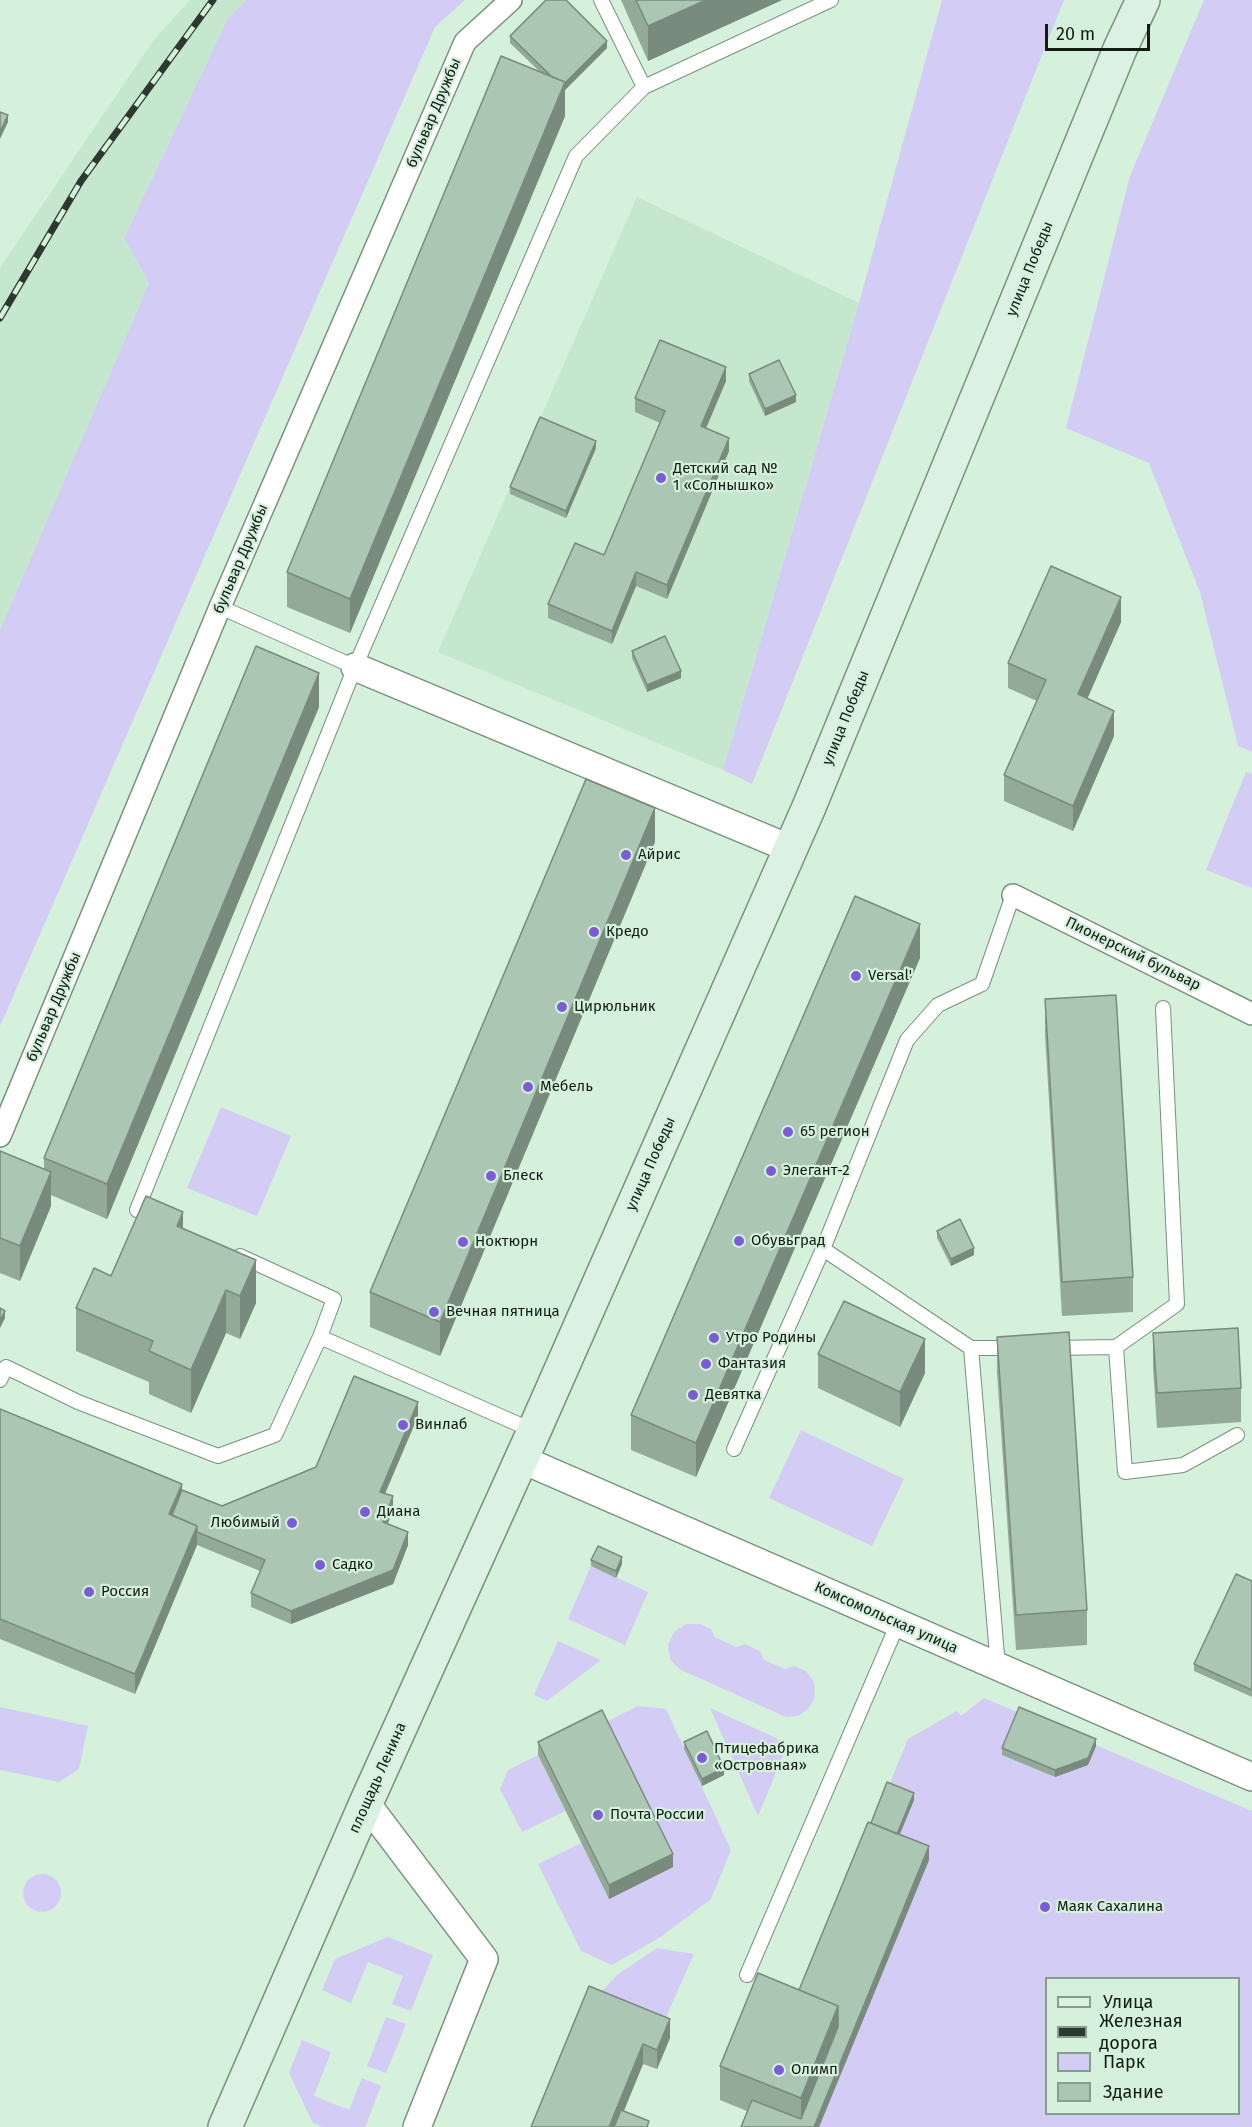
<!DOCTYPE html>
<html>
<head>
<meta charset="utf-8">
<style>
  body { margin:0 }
  #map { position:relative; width:1252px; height:2127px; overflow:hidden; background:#d5f0db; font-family:"Fira Sans",sans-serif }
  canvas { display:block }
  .legend { position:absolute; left:1045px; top:1977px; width:195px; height:138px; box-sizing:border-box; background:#d5f0db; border:2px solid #879c8c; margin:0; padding:8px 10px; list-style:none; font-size:18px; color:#131d16 }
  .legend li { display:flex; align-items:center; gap:12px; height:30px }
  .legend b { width:30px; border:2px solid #879c8c }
  .scale { position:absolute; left:1045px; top:24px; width:105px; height:27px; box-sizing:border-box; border:3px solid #131d16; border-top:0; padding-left:8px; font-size:18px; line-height:21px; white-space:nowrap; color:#131d16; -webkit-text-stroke:4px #d5f0db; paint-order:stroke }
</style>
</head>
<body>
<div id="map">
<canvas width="1252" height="2127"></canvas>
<ul class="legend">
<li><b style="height:8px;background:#dbf1e2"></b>Улица</li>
<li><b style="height:8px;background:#2d3930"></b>Железная дорога</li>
<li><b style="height:16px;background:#d3cdf5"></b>Парк</li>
<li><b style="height:16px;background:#abc6b2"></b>Здание</li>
</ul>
<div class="scale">20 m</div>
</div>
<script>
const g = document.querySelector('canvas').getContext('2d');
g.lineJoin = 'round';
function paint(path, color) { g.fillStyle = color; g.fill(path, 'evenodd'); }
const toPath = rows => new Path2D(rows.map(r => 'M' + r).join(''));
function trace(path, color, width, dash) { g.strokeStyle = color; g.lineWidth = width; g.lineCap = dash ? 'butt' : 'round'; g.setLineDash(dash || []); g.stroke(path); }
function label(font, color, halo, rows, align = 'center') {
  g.font = font + ' "Fira Sans",sans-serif'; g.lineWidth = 4.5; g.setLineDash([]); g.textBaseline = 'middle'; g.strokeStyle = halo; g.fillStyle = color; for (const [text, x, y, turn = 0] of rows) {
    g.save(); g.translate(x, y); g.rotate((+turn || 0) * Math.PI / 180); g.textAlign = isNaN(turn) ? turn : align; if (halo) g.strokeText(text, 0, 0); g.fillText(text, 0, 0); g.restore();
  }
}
paint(toPath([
  [190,0,246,0,228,18,124,238,149,283,0,630,0,268,153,41],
  [637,197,859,303,723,770,438,652]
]), '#c5e7ce');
paint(toPath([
  [246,0,465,0,435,27,0,1026,0,630,149,283,124,238,228,18],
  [942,0,1064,0,752,784,723,770,859,303],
  [1204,0,1252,0,1252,752,1238,746,1200,592,1149,463,1066,428,1130,176],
  [1246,772,1252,774,1252,888,1206,870],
  [221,1107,291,1136,257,1216,187,1188],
  [801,1430,904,1479,872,1546,769,1498],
  [591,1566,648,1592,625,1645,568,1619],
  [686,1624,700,1624,711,1629,715,1637,736,1647,745,1644,760,1651,764,1660,785,1669,794,1666,806,1671,814,1682,815,1696,809,1708,798,1716,786,1717,679,1669,670,1659,668,1645,674,1632],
  [558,1641,601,1660,547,1701,534,1695],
  [984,1698,1252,1811,1252,2127,747,2127,752,2113,720,2100,758,2008,792,2022,908,1739,957,1711,961,1716],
  [1046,1978,1238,1978,1238,2114,1046,2114],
  [638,1706,666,1709,731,1850,711,1899,662,1936,612,1965,581,1951,538,1864,581,1843,602,1724],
  [0,1707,88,1726,79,1769,59,1782,0,1770],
  [710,1708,776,1738,784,1744,784,1753,758,1816],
  [538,1755,565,1811,522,1832,500,1789,508,1770],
  '23 1893a19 19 0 1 1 38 0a19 19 0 1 1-38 0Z',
  [388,1937,433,1955,411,2011,392,2004,403,1976,368,1962,351,2003,322,1990,335,1959],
  [657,1948,694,1954,659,2033,589,2005,617,1975],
  [386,2017,406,2024,386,2073,367,2066],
  [302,2040,331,2052,314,2096,349,2110,362,2078,381,2086,365,2127,323,2127,313,2123,289,2073]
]), '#d3cdf5');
const service = toPath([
  [601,0,644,87],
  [220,607,355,667],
  [154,1217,137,1210,355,667,576,156,644,87,831,0],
  [823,1249,971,1348],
  [320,1337,534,1431],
  [1116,1347,1177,1304,1163,1008],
  [1052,1348,1116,1347,1125,1472,1183,1465,1237,1435],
  [0,1380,6,1367,78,1402,218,1456,275,1435,320,1337,334,1299,240,1256],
  [734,1449,823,1249,907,1040,938,1005,982,984,1013,895],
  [998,1667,971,1348,1015,1348],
  [747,1975,898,1623]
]);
const pedestrian = toPath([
  [1013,895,1252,1014],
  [0,1136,220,607,465,42,511,0]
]);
const minor = toPath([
  [355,667,791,849],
  [521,1459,1252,1777],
  [366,1803,484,1959,417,2127]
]);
const secondary = toPath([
  [225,2127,366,1803,534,1431,809,807,1120,49,1143,0]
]);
trace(service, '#79917f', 16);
trace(pedestrian, '#79917f', 24);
trace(minor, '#79917f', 30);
trace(secondary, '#79917f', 36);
trace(service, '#fff', 14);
trace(pedestrian, '#fff', 21);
trace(minor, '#fff', 27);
trace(secondary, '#dbf1e2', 33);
const rail = toPath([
  [0,318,81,181,213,0]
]);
trace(rail, '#2d3930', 7);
trace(rail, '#d5f0db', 4.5, [14]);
paint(toPath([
  [621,0,782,0,648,61],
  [510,36,607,48,565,90,565,116,350,633,287,607,287,572,540,72,510,43],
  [749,374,796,402,765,416,749,381],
  [726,381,706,428,729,451,667,599,636,586,612,644,548,618,548,604,604,555,660,423,635,412,635,398],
  [596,448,566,518,510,494,510,487],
  [1121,622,1087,699,1114,736,1073,831,1004,801,1004,775,1037,701,1008,688,1008,663],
  [632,651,681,678,647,692,632,658],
  [319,707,107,1219,51,1195,51,1206,20,1281,0,1273,0,1151,44,1169,44,1158],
  [655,842,440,1356,370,1327,370,1292],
  [920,958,696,1477,631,1450,631,1415],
  [1045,999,1133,1277,1133,1312,1062,1316,1045,1034],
  [183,1228,256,1303,240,1339,226,1333,191,1413,149,1394,149,1382,76,1351,76,1308,111,1276],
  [937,1231,974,1255,951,1266,937,1238],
  [1153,1333,1241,1388,1241,1422,1157,1428,1153,1368],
  [997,1337,1087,1610,1087,1645,1016,1650,997,1372],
  [818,1354,925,1373,900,1427,818,1388],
  [0,1409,182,1490,222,1506,316,1467,418,1416,385,1494,393,1510,387,1524,408,1545,393,1584,291,1624,251,1607,251,1593,260,1571,197,1545,135,1694,0,1639],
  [591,1560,622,1564,616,1578,591,1566],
  [1252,1581,1252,1697,1194,1671,1194,1664],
  [538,1742,673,1867,609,1899,538,1755],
  [684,1742,724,1775,702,1786,684,1749],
  [1096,1746,1088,1765,1055,1777,1002,1755,1002,1748],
  [914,1800,899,1835,929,1860,819,2127,747,2111,720,2100,720,2066,799,1990,871,1823],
  [589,1986,670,2038,657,2069,643,2064,624,2111,649,2127,531,2127]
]), '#93aa99');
paint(toPath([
  [706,0,782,0,648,61,648,26],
  [607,41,607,48,565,90,565,116,350,633,350,599,561,86],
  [8,115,8,122,0,139,0,132],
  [726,367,726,381,701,440,701,426],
  [796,395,796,402,765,416,765,409],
  [729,438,729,451,667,599,667,585],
  [596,441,596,448,566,518,566,511],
  [636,572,636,586,612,644,612,631],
  [1121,597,1121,622,1078,720,1078,694],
  [681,671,681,678,647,692,647,685],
  [319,673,319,707,107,1219,107,1184],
  [1114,711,1114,736,1073,831,1073,806],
  [655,808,655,842,440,1356,440,1322],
  [920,924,920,958,696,1477,696,1443],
  [51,1172,51,1206,20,1281,20,1246],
  [183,1212,183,1255,177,1226],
  [974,1248,974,1255,951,1266,951,1259],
  [256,1260,256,1303,240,1339,240,1296],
  [226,1290,226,1333,191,1413,191,1370],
  [5,1311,5,1318,0,1328,0,1321],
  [925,1339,925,1373,900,1427,900,1392],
  [418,1402,418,1416,380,1505,380,1492],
  [182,1484,182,1503,174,1523,169,1514],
  [393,1496,393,1510,383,1536,383,1522],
  [197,1526,197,1545,135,1694,135,1674],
  [408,1532,408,1545,393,1584,291,1624,291,1611],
  [622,1557,622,1564,616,1578,616,1571],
  [1096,1739,1096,1746,1088,1765,1055,1777,1055,1770],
  [724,1768,724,1775,702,1786,702,1779],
  [914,1793,914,1800,895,1846,895,1839],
  [929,1846,929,1860,819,2127,814,2127],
  [673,1854,673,1867,609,1899,609,1885],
  [838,2006,838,2041,801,2127,801,2098],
  [670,2019,670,2038,657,2069,657,2050],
  [643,2044,643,2064,617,2127,609,2127]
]), '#788b7d');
const building = toPath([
  [546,0,566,0,607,41,564,84,565,82,552,77,510,36,546,0],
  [636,0,706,0,648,26,636,0],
  [501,56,565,82,350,599,287,572,501,56],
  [0,112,8,115,0,132,0,112],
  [660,340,726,367,701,426,729,438,667,585,636,572,612,631,548,604,575,543,604,555,665,411,635,398,660,340],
  [779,360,796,395,765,409,749,374,779,360],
  [540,417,596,441,566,511,510,487,540,417],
  [1051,566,1121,597,1078,694,1114,711,1073,806,1004,775,1046,680,1008,663,1051,566],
  [665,636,681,671,647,685,632,651,665,636],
  [256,646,319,673,107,1184,44,1158,256,646],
  [586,779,655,808,440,1322,370,1292,586,779],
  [855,896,920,924,696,1443,631,1415,855,896],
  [1116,995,1133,1277,1062,1282,1045,999,1116,995],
  [0,1151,51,1172,20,1246,0,1238,0,1151],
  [146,1196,183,1212,177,1226,256,1260,240,1296,226,1290,191,1370,149,1351,153,1341,76,1308,94,1268,111,1276,146,1196],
  [960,1219,974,1248,951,1259,937,1231,960,1219],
  [844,1301,925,1339,900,1392,818,1354,844,1301],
  [0,1308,5,1311,0,1321,0,1308],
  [1238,1328,1241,1388,1157,1393,1153,1333,1238,1328],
  [1069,1332,1087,1610,1016,1615,997,1337,1069,1332],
  [354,1376,418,1402,380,1492,393,1496,383,1522,408,1532,393,1570,291,1611,251,1593,265,1560,197,1532,197,1526,172,1515,182,1490,222,1506,316,1467,354,1376],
  [0,1409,182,1484,169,1514,197,1526,135,1674,0,1619,0,1409],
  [598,1546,622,1557,616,1571,591,1560,598,1546],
  [1236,1574,1252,1581,1252,1690,1194,1664,1236,1574],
  [1019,1707,1096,1739,1088,1758,1055,1770,1002,1748,1019,1707],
  [602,1710,673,1854,609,1885,538,1742,602,1710],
  [707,1731,724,1768,702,1779,684,1742,707,1731],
  [887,1782,914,1793,897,1834,871,1823,887,1782],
  [868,1822,929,1846,814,2127,741,2127,752,2100,801,2119,838,2027,838,2006,799,1990,868,1822],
  [758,1973,838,2006,801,2098,720,2066,758,1973],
  [589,1986,670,2019,657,2050,643,2044,609,2127,531,2127,589,1986],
  [621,2110,649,2121,647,2127,614,2127,621,2110]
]);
paint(building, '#abc6b2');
trace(building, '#788b7d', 1.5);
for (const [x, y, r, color] of [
  [661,478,6,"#7c5cd6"],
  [626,855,6,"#7c5cd6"],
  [594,932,6,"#7c5cd6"],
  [856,976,6,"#7c5cd6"],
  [562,1007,6,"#7c5cd6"],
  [528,1087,6,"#7c5cd6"],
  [788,1132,6,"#7c5cd6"],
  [771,1171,6,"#7c5cd6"],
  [491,1176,6,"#7c5cd6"],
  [739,1241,6,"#7c5cd6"],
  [463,1242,6,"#7c5cd6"],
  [434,1312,6,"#7c5cd6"],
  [714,1338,6,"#7c5cd6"],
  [706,1364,6,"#7c5cd6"],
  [693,1395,6,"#7c5cd6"],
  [403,1425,6,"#7c5cd6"],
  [365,1512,6,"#7c5cd6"],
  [292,1523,6,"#7c5cd6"],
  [320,1565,6,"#7c5cd6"],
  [89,1592,6,"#7c5cd6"],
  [702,1758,6,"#7c5cd6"],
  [598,1815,6,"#7c5cd6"],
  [1045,1907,6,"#7c5cd6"],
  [779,2070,6,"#7c5cd6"]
]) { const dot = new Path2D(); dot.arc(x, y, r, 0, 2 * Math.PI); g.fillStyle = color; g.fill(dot); trace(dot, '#d5f0db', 2); }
label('15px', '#131d16', '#d5f0db', [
  ["бульвар Дружбы",434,113,-67],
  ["улица Победы",1030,269,-68],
  ["бульвар Дружбы",241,559,-67],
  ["улица Победы",846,718,-68],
  ["Пионерский бульвар",1133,954,26],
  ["бульвар Дружбы",54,1007,-67],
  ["улица Победы",651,1164,-66],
  ["Комсомольская улица",886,1618,24],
  ["площадь Ленина",378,1778,-66]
]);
label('15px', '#131d16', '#d5f0db', [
  ["Детский сад №",673,469],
  ["1 «Солнышко»",673,486],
  ["Айрис",638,855],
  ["Кредо",606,932],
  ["Versal'",868,976],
  ["Цирюльник",574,1007],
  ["Мебель",540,1087],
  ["65 регион",800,1132],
  ["Элегант-2",783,1171],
  ["Блеск",503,1176],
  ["Обувьград",751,1241],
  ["Ноктюрн",475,1242],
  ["Вечная пятница",446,1312],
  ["Утро Родины",726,1338],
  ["Фантазия",718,1364],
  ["Девятка",705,1395],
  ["Винлаб",415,1425],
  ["Диана",377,1512],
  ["Любимый",280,1523,"right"],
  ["Садко",332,1565],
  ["Россия",101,1592],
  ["Птицефабрика",714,1749],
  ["«Островная»",714,1766],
  ["Почта России",610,1815],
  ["Маяк Сахалина",1057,1907],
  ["Олимп",791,2070]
], 'left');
</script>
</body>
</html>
